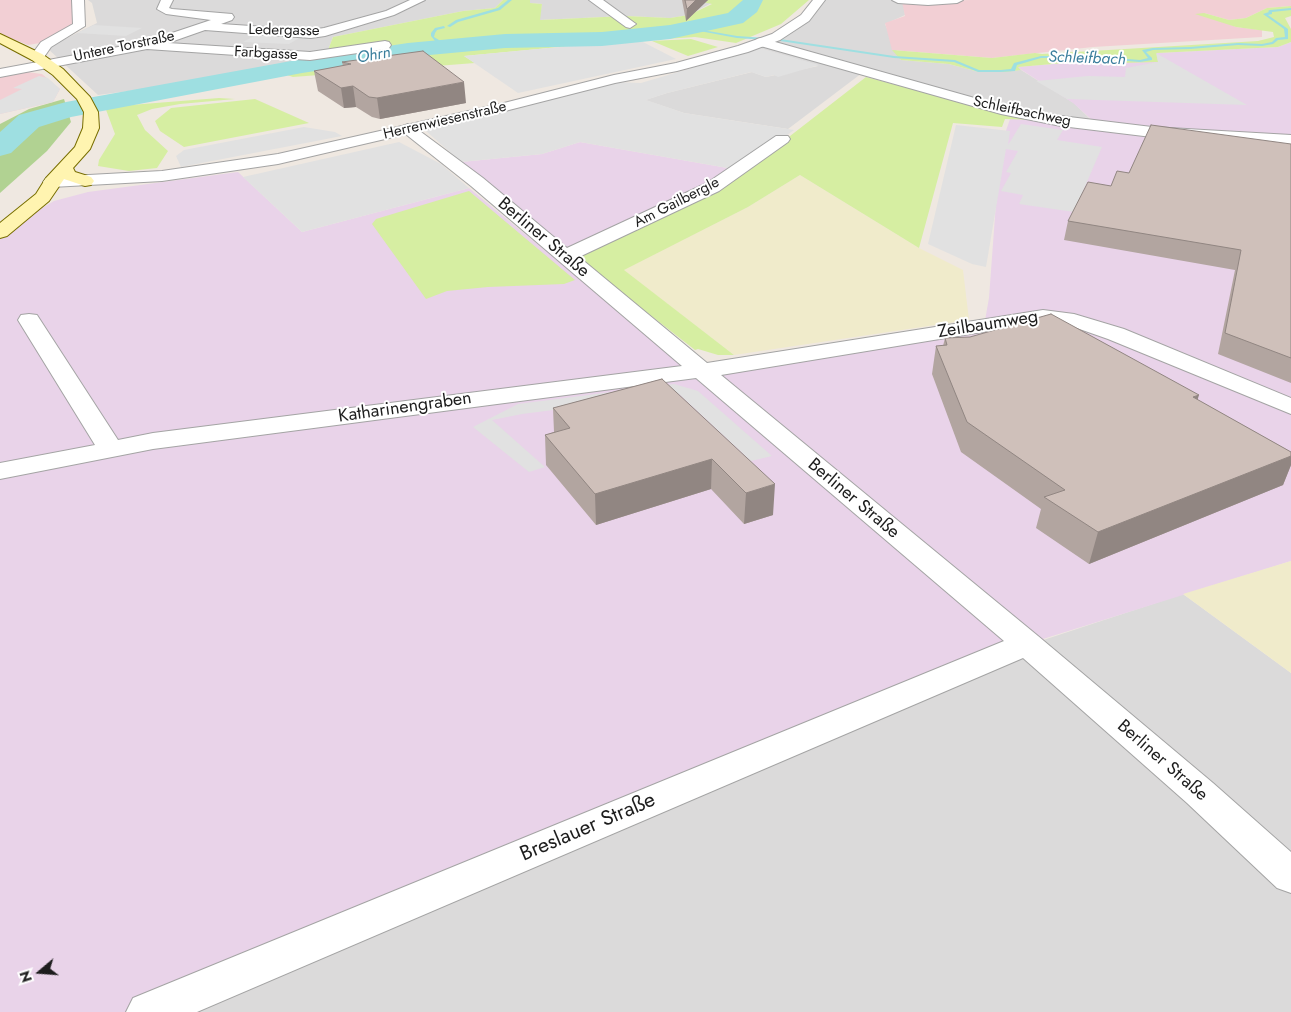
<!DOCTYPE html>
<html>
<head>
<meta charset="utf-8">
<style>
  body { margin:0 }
  #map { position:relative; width:1291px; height:1012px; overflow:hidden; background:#efe8e1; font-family:Jost,sans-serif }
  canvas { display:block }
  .north { position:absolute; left:15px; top:947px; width:50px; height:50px; -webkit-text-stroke:4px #fff; paint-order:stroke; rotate:252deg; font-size:14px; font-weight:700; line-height:20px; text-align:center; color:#1d1d1d }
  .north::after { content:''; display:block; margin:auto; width:18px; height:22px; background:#1d1d1d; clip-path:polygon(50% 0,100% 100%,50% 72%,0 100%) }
</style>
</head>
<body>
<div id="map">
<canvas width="1291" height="1012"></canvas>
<div class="north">N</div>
</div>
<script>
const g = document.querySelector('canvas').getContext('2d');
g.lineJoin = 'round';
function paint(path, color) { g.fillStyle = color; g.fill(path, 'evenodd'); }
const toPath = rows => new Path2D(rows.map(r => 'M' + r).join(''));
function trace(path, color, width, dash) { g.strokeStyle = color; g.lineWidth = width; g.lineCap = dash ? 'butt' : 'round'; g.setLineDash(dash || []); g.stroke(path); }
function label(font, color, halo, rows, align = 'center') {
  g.font = font + ' Jost,sans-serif'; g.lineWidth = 4; g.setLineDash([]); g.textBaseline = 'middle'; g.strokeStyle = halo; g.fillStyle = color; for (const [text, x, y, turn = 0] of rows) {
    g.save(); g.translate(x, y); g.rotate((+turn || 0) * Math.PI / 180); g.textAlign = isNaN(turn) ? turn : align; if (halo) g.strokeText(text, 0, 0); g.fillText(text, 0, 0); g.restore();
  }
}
paint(toPath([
  [88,0,503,0,495,8,463,11,333,37,328,50,306,64,229,78,98,95,47,48,97,23,92,3],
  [530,0,717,0,689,15,670,18,625,16,539,20,542,4,529,3],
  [819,0,903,0,905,15,885,24,901,60,949,64,979,72,1021,70,1074,103,1092,121,1051,118,991,105,866,70,788,129,684,113,645,100,667,93,752,72,766,77,818,66,759,48,789,30],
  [1183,594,1291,673,1291,1012,148,1012,1001,654]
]), '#dbdada');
paint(toPath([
  [0,0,77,0,71,30,46,42,28,45,0,34],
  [971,0,1291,0,1291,6,1267,8,1246,18,1229,20,1204,13,1236,27,1262,30,1262,37,1093,47,992,58,892,50,885,23,905,16,902,2],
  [27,72,42,74,60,89,53,102,0,114,0,77,9,73]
]), '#f2cfd4');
paint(toPath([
  [1291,42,1291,561,1027,644,148,1012,0,1012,0,238,27,217,54,201,88,192,238,172,302,232,469,188,580,279,700,371,984,326,989,298,1000,148,1010,119,1092,120,1073,103,1017,67,1099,60,1120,63,1156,53,1278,47],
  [580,142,739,170,569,249,461,162,542,154]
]), '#e9d3e9');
paint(toPath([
  [800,175,919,248,963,270,969,320,734,355,623,270,748,207],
  [1291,561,1291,673,1183,594]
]), '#f0ebcb');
paint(toPath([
  [503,0,530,0,530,3,542,4,540,20,625,16,670,18,689,15,712,4,702,2,708,0,809,0,781,24,736,43,695,37,591,44,464,56,475,63,293,77,287,75,232,82,229,78,306,64,328,50,333,37,463,11,495,8],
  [1291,6,1291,16,1285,18,1291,29,1291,42,1278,47,1157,53,1158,62,1120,63,1099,60,1018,67,1021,70,1004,72,979,72,949,64,901,60,892,50,992,58,1035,53,1042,54,1258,41,1274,37,1273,32,1236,27,1195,14,1204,13,1229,20,1246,18,1267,8],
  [691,39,718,47,688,56,652,41],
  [866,77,972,105,1040,120,1005,119,1002,127,953,123,919,248,800,175,748,207,624,270,734,355,718,355,698,349,695,350,576,257,754,164],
  [219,98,235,99,180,104,152,109,137,115,145,130,168,151,157,168,129,171,98,166,99,160,115,134,105,107],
  [255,99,309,123,184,147,160,131,155,121,171,108],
  [469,191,575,280,564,284,488,287,447,291,426,299,372,224,376,219]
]), '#d6eea2');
paint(toPath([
  [64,99,71,122,47,151,0,193,0,124,29,109]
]), '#b1d292');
paint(toPath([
  [94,25,142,28,126,36,77,33],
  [256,35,301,37,289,44,243,42],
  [641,41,676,59,518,93,464,56,591,44],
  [759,48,819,65,778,77,774,75,766,77,751,72,667,93,646,100,684,113,794,130,739,170,580,142,542,154,461,162,426,131,458,118,616,82,641,83],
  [1156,53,1247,105,1067,99,1036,81,1088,76,1125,77,1126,68,1158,62],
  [39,76,48,78,60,89,53,102,0,114,0,100,22,89,13,88],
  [1021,124,1063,130,1057,140,1102,147,1074,212,1019,204,1023,195,1001,191,1011,173,1006,172,1018,151,1006,149,986,267,972,264,928,244,956,125,1010,131,1008,145],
  [304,127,335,132,342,136,181,167,176,156,184,150],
  [399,142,441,164,469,188,302,232,243,177],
  [674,384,698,391,772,456,751,461,679,394,522,414,492,420,545,467,529,472,473,427,518,404]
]), '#e1e1e1');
paint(toPath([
  [508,0,512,0,500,10,458,22,450,27,447,26,456,20,498,8,508,0],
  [1291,8,1291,10,1272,12,1272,14,1268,15,1288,29,1288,39,1278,40,1273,44,1262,46,1238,45,1190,49,1153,50,1146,52,1152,58,1152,60,1140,62,1091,58,1041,58,1017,65,1015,71,1001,72,978,72,954,62,894,58,780,41,737,38,689,29,691,28,737,36,780,39,894,56,955,60,979,70,1001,70,1011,69,1014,63,1041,56,1091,56,1140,60,1148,58,1142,50,1153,48,1190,47,1238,43,1262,44,1272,42,1276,38,1285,37,1284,29,1263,14,1269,12,1268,11,1270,10,1291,8],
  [444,26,445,28,437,30,435,33,434,37,439,40,440,46,437,47,435,41,431,36,431,33,435,28,444,26]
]), '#9edfe1');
paint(toPath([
  [743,0,763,0,757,12,743,23,670,39,602,46,505,48,408,57,302,73,71,117,39,127,11,153,0,156,0,132,19,115,66,102,302,59,408,43,505,34,602,32,670,25,728,13,743,0]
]), '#9edfe1');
const minor = toPath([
  [72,0,84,0,85,26,51,47,42,60,32,60,30,57,41,42,73,24,72,0],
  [161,0,173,0,169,8,172,9,232,14,234,17,232,20,221,24,311,30,324,28,386,11,410,0,425,0,394,15,325,36,311,38,205,30,168,43,310,52,385,41,389,42,391,45,389,48,385,49,310,60,147,49,0,77,0,69,145,42,211,20,166,14,157,9,161,0],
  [589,0,603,0,636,24,630,28,626,27,589,0],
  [892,0,963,0,957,3,928,5,898,3,892,0],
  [761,38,1003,106,1061,116,1152,127,1291,135,1291,145,1152,137,1061,126,1001,114,757,45,755,42,757,39,761,38],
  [408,124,413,126,483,178,567,248,707,183,776,136,788,136,790,139,788,142,719,191,579,257,707,363,1043,310,1074,314,1124,329,1291,398,1291,414,1108,339,1071,326,1043,322,721,375,1038,636,1213,783,1291,852,1291,893,1277,888,1187,803,1023,658,197,1012,126,1012,133,998,1004,641,696,378,153,449,0,479,0,463,95,445,18,320,21,315,29,314,37,315,118,440,153,433,682,366,471,186,403,132,400,129,403,126,408,124]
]);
const tertiary = toPath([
  [813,0,825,0,809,21,780,40,748,52,677,71,615,83,505,111,278,164,162,181,52,187,46,186,43,182,46,178,52,177,162,171,278,154,504,103,614,75,676,63,738,46,772,34,801,15,813,0]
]);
const secondary = toPath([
  [0,34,42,54,63,69,90,97,98,112,99,128,90,149,73,168,75,172,91,177,94,181,91,185,85,186,64,179,49,201,7,236,0,238,0,223,36,194,46,178,75,147,83,128,84,112,77,99,53,75,32,60,0,43,0,34]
]);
trace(minor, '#a4a4a4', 2);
trace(tertiary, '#a4a4a4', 2);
trace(secondary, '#786e00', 2);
paint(minor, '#fff');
paint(tertiary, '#fff');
paint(secondary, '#fff4b0');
paint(toPath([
  [682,0,708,0,686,21],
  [342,62,466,103,380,119,372,117,356,107,344,108,318,91,314,71,343,66],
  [1291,144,1291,383,1218,354,1235,270,1064,240,1068,221,1111,186,1129,173],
  [945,338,1198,400,1291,452,1291,465,1283,485,1089,564,1036,528,1041,509,961,452,932,374,936,346,943,346],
  [662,379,773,515,744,524,711,489,596,525,546,465,545,435,554,432,553,408]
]), '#b2a5a0');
paint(toPath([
  [696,0,708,0,686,21,687,9],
  [464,82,466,103,380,119,377,98],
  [353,86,356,107,344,108,341,88],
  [1199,395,1190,424,1193,397],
  [1291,456,1291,465,1283,485,1089,564,1098,532],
  [712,459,711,489,596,525,595,494],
  [775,484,773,515,744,524,746,493]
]), '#918682');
const building = toPath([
  [685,0,696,0,687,9,685,0],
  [423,51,464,82,377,98,369,97,353,86,341,88,314,71,351,64,342,62,423,51],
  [1151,125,1291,144,1291,358,1225,333,1241,250,1068,221,1088,182,1111,186,1117,171,1129,173,1151,125],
  [1051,314,1199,395,1193,397,1291,452,1291,456,1098,532,1044,497,1065,490,967,422,936,346,947,345,945,338,970,337,1051,314],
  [662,379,775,484,746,493,712,459,595,494,545,435,570,428,553,408,662,379]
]);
paint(building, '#cfc0ba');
trace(building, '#918682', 1);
label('15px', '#1d1d1d', '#fff', [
  ["Ledergasse",284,31,1],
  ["Untere Torstraße",124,47,-12],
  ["Farbgasse",266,54,3],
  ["Schleifbachweg",1022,112,12],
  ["Herrenwiesenstraße",445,121,-13],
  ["Am Gailbergle",677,203,-27]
]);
label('italic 16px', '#3a7e9c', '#fff', [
  ["Ohrn",374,56,-10],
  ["Schleifbach",1087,59,2]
]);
label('18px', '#1d1d1d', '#fff', [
  ["Berliner Straße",543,238,40],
  ["Zeilbaumweg",988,325,-9],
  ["Katharinengraben",405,408,-8],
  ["Berliner Straße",853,499,40],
  ["Berliner Straße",1162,761,41]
]);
label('21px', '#1d1d1d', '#fff', [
  ["Breslauer Straße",588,828,-23]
]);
</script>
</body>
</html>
